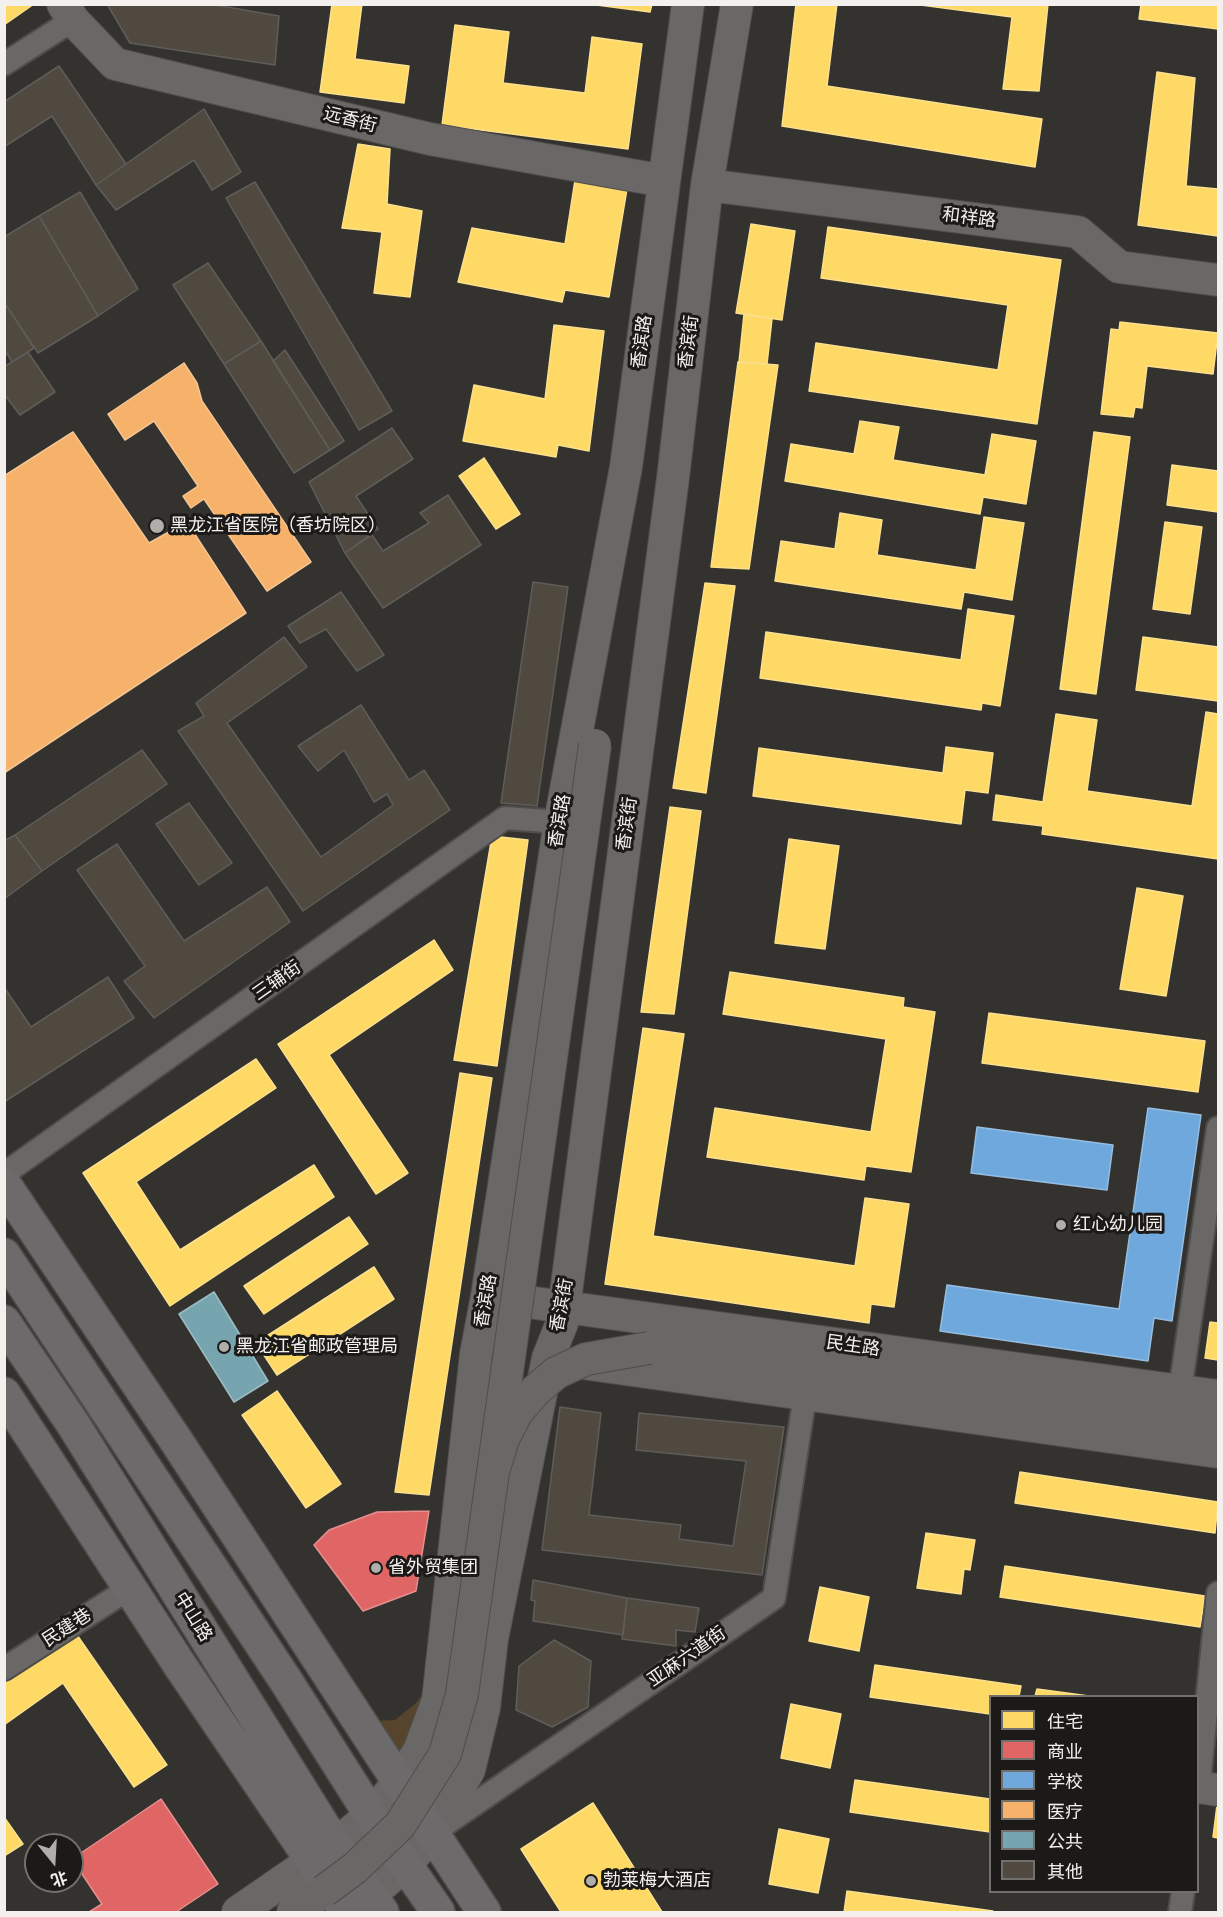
<!DOCTYPE html>
<html>
<head>
<meta charset="utf-8">
<style>
  body { margin:0 }
  #map { position:relative; width:1223px; height:1917px; overflow:hidden; background:#34322f; font-family:Rubik,"Noto Sans SC",sans-serif }
  canvas { display:block }
  .frame { position:absolute; inset:0; border:6px solid #f3f0ed; pointer-events:none }
  .legend { position:absolute; left:989px; top:1695px; width:210px; height:198px; box-sizing:border-box; background:#1c1a18; border:2px solid #72706d; margin:0; padding:8px 10px; list-style:none; font-size:18px; color:#f3f0ed }
  .legend li { display:flex; align-items:center; gap:12px; height:30px }
  .legend b { width:30px; border:2px solid #72706d }
  .north { position:absolute; left:24px; top:1833px; width:60px; height:60px; box-sizing:border-box; background:#1c1a18; border:2px solid #72706d; border-radius:50%; rotate:162deg; font-size:16px; font-weight:700; line-height:24px; text-align:center; color:#f3f0ed }
  .north::after { content:''; display:block; margin:auto; width:21px; height:27px; background:#b0aeaa; clip-path:polygon(50% 0,100% 100%,50% 72%,0 100%) }
</style>
</head>
<body>
<div id="map">
<canvas width="1223" height="1917"></canvas>
<div class="frame"></div>
<ul class="legend">
<li><b style="height:16px;background:#ffd966"></b>住宅</li>
<li><b style="height:16px;background:#e06666"></b>商业</li>
<li><b style="height:16px;background:#6fa8dc"></b>学校</li>
<li><b style="height:16px;background:#f6b26b"></b>医疗</li>
<li><b style="height:16px;background:#76a5af"></b>公共</li>
<li><b style="height:16px;background:#504940"></b>其他</li>
</ul>
<div class="north">北</div>
</div>
<script>
const g = document.querySelector('canvas').getContext('2d');
g.lineJoin = 'round';
function paint(path, color) { g.fillStyle = color; g.fill(path, 'evenodd'); }
const toPath = rows => new Path2D(rows.map(r => 'M' + r).join(''));
function trace(path, color, width, dash) { g.strokeStyle = color; g.lineWidth = width; g.lineCap = dash ? 'butt' : 'round'; g.setLineDash(dash || []); g.stroke(path); }
function label(font, color, halo, rows, align = 'center') {
  g.font = font + ' Rubik,"Noto Sans SC",sans-serif'; g.lineWidth = 6; g.setLineDash([]); g.textBaseline = 'middle'; g.strokeStyle = halo; g.fillStyle = color; for (const [text, x, y, turn = 0] of rows) {
    g.save(); g.translate(x, y); g.rotate((+turn || 0) * Math.PI / 180); g.textAlign = isNaN(turn) ? turn : align; if (halo) g.strokeText(text, 0, 0); g.fillText(text, 0, 0); g.restore();
  }
}
paint(toPath([
  [432,1682,391,1779,349,1722,395,1720,416,1703]
]), '#57442d');
const homes = toPath([
  [4,4,34,4,4,25,4,4],
  [332,4,362,4,355,59,409,66,404,103,320,92,332,4],
  [589,4,652,4,650,12,589,4],
  [796,4,837,4,827,86,1042,119,1035,167,782,126,796,4],
  [913,4,1048,4,1039,91,1003,89,1012,17,913,4],
  [1141,4,1218,4,1218,29,1139,19,1141,4],
  [455,25,509,32,503,83,585,93,592,37,642,44,628,149,442,125,455,25],
  [1157,72,1195,78,1186,186,1218,189,1218,236,1138,225,1157,72],
  [358,144,390,149,387,204,422,211,410,297,374,293,382,232,342,228,358,144],
  [575,180,627,189,609,297,565,290,562,302,458,282,472,228,565,244,575,180],
  [751,224,795,231,782,320,736,313,751,224],
  [828,227,1061,260,1037,424,809,391,816,343,998,370,1008,305,821,278,828,227],
  [744,314,772,319,767,364,739,362,744,314],
  [1120,322,1218,333,1213,374,1147,366,1142,408,1135,407,1133,417,1101,414,1111,329,1119,330,1120,322],
  [554,325,604,331,589,451,558,445,556,457,463,441,474,385,545,399,554,325],
  [738,362,778,365,749,569,711,567,738,362],
  [860,421,899,427,893,460,985,475,992,434,1036,441,1026,504,983,497,980,514,785,481,791,444,854,454,860,421],
  [1094,432,1130,437,1096,694,1060,689,1094,432],
  [484,458,520,514,496,529,459,476,484,458],
  [1172,465,1218,471,1218,512,1167,505,1172,465],
  [840,513,882,520,877,555,976,570,984,517,1024,523,1012,600,964,592,961,609,775,581,781,541,835,549,840,513],
  [1165,522,1202,527,1190,614,1153,609,1165,522],
  [705,583,735,586,706,793,673,788,705,583],
  [968,609,1014,616,1000,706,982,703,981,710,760,678,766,632,961,660,968,609],
  [1143,637,1218,647,1218,701,1136,690,1143,637],
  [1206,712,1218,714,1218,859,1042,834,1043,826,993,820,996,795,1043,802,1056,714,1097,720,1087,791,1192,806,1206,712],
  [946,747,993,753,988,793,965,790,961,824,753,796,759,748,943,773,946,747],
  [670,807,701,811,674,1014,641,1012,670,807],
  [492,836,528,840,497,1066,454,1060,492,836],
  [789,839,839,846,825,949,775,943,789,839],
  [1137,888,1183,896,1166,996,1120,989,1137,888],
  [434,940,453,970,329,1055,408,1173,376,1194,278,1044,434,940],
  [730,972,904,998,903,1007,935,1012,911,1172,866,1166,864,1180,707,1157,715,1108,871,1132,886,1039,723,1014,730,972],
  [989,1013,1205,1041,1198,1092,982,1063,989,1013],
  [643,1028,684,1034,653,1236,855,1266,865,1198,909,1204,894,1307,871,1304,869,1323,605,1284,643,1028],
  [256,1059,276,1088,136,1182,180,1250,314,1165,334,1197,170,1306,83,1173,256,1059],
  [460,1073,492,1078,429,1495,395,1492,460,1073],
  [349,1217,368,1244,264,1314,244,1286,349,1217],
  [374,1267,394,1299,277,1375,256,1343,374,1267],
  [1210,1322,1218,1323,1218,1360,1205,1358,1210,1322],
  [277,1391,341,1484,306,1508,242,1415,277,1391],
  [1020,1472,1218,1502,1215,1533,1015,1503,1020,1472],
  [926,1533,975,1540,970,1570,964,1569,961,1594,917,1588,926,1533],
  [1005,1566,1205,1596,1200,1627,1000,1597,1005,1566],
  [820,1587,869,1597,859,1651,809,1641,820,1587],
  [75,1632,167,1765,134,1787,63,1683,4,1725,4,1683,75,1632],
  [875,1665,1021,1686,1019,1696,990,1696,990,1714,870,1697,875,1665],
  [1037,1689,1089,1696,1035,1696,1037,1689],
  [791,1704,841,1714,830,1768,781,1758,791,1704],
  [855,1780,990,1799,990,1832,850,1812,855,1780],
  [593,1803,662,1912,561,1912,521,1849,593,1803],
  [1217,1805,1218,1806,1218,1838,1213,1837,1217,1805],
  [4,1817,23,1844,4,1856,4,1817],
  [779,1829,829,1839,818,1893,769,1884,779,1829],
  [847,1891,993,1911,993,1912,844,1912,847,1891]
]);
paint(homes, '#ffd966');
trace(homes, '#fbe08e', 1.5);
const shops = toPath([
  [429,1511,416,1591,363,1611,314,1545,329,1530,377,1512,429,1511],
  [161,1799,218,1884,176,1912,89,1912,102,1904,72,1859,161,1799]
]);
paint(shops, '#e06666');
trace(shops, '#e68f8e', 1.5);
const schools = toPath([
  [1148,1108,1201,1115,1172,1321,1154,1318,1148,1361,940,1331,947,1285,1119,1309,1148,1108],
  [977,1127,1113,1145,1107,1190,971,1173,977,1127]
]);
paint(schools, '#6fa8dc');
trace(schools, '#97bee1', 1.5);
const health = toPath([
  [184,363,197,383,202,401,311,562,267,591,204,499,191,508,183,496,198,486,154,421,125,440,108,414,184,363],
  [73,432,149,543,187,522,246,613,4,773,4,476,73,432]
]);
paint(health, '#f6b26b');
trace(health, '#f5c592', 1.5);
const public = toPath([
  [214,1292,268,1381,234,1402,179,1314,214,1292]
]);
paint(public, '#76a5af');
trace(public, '#9cbcc2', 1.5);
const building = toPath([
  [107,4,210,4,279,16,275,65,130,43,107,4],
  [59,66,126,164,96,185,52,116,4,147,4,102,59,66],
  [204,109,241,172,212,190,194,160,116,210,96,185,204,109],
  [255,182,392,411,359,430,226,198,255,182],
  [80,192,138,289,98,316,39,216,80,192],
  [39,216,98,316,38,353,4,302,4,237,39,216],
  [208,263,261,341,224,364,173,285,208,263],
  [4,302,34,348,12,362,4,349,4,302],
  [261,341,330,450,294,473,224,364,261,341],
  [285,350,344,441,330,450,273,361,285,350],
  [28,352,55,392,20,415,4,394,4,367,28,352],
  [392,428,413,459,356,496,378,529,345,553,309,482,392,428],
  [448,495,481,545,383,608,345,553,372,535,383,551,429,523,420,513,448,495],
  [533,582,568,587,537,806,501,803,533,582],
  [341,592,384,655,357,671,326,629,300,643,288,626,341,592],
  [284,637,307,667,227,723,321,857,393,805,387,794,374,802,344,750,318,771,298,746,361,705,409,780,424,770,450,810,303,911,178,731,204,716,196,703,284,637],
  [142,750,167,784,42,871,15,835,142,750],
  [189,803,232,863,199,885,156,824,189,803],
  [15,835,42,871,4,899,4,841,15,835],
  [117,844,184,941,267,887,290,922,154,1018,124,981,145,966,77,870,117,844],
  [108,977,134,1018,4,1102,4,987,31,1027,108,977],
  [560,1407,601,1413,589,1515,681,1525,679,1539,733,1546,746,1461,636,1450,639,1413,784,1427,762,1575,542,1550,560,1407],
  [533,1580,627,1598,623,1635,533,1621,535,1601,531,1600,533,1580],
  [627,1598,699,1608,695,1632,676,1630,676,1646,622,1639,627,1598],
  [554,1640,591,1661,588,1707,552,1727,516,1710,519,1666,554,1640]
]);
paint(building, '#504940');
trace(building, '#5f5d5a', 1.5);
const street = toPath([
  [4,64,73,20],
  [4,1174,505,818,560,822],
  [1180,1391,1218,1128],
  [4,1669,130,1588],
  [1198,1792,1218,1593],
  [437,1830,774,1598,805,1395],
  [1180,1912,1183,1892]
]);
const secondary = toPath([
  [63,4,73,20,115,64,430,139,664,181],
  [707,185,1078,232,1119,267,1218,280],
  [491,1297,1218,1396],
  [649,1348,1218,1427],
  [582,1363,1218,1452],
  [1198,1787,1218,1790],
  [348,1909,370,1895,405,1865,433,1834,469,1770,484,1708,492,1639,548,1358,562,1323,673,478,707,185,737,4],
  [238,1912,335,1845,371,1815,399,1782,419,1751,438,1700,476,1354,487,1296,560,822,626,467,688,4],
  [293,1912,324,1891]
]);
const primary = toPath([
  [4,1184,177,1442,484,1912],
  [4,1255,286,1681,371,1815,438,1912],
  [4,1322,73,1424,335,1845,382,1912],
  [4,1394,181,1667,347,1912]
]);
trace(street, '#4f4d4b', 26);
trace(secondary, '#4f4d4b', 34);
trace(primary, '#4f4d4b', 36);
trace(street, '#6a6866', 22);
trace(secondary, '#6a6866', 32);
trace(primary, '#6c6a6b', 33);
const secondaryBridge = toPath([
  [493,1472,595,745],
  [324,1891,355,1868,400,1825,445,1754,462,1694,493,1472,503,1439,517,1412,535,1391,556,1373,586,1359,649,1348]
]);
trace(secondaryBridge, '#4f4d4b', 34, []);
trace(secondaryBridge, '#6a6866', 32);
for (const [x, y, r, color] of [
  [157,526,8,"#b0aeaa"],
  [1061,1225,6,"#b0aeaa"],
  [224,1347,6,"#b0aeaa"],
  [376,1568,6,"#b0aeaa"],
  [591,1881,6,"#b0aeaa"]
]) { const dot = new Path2D(); dot.arc(x, y, r, 0, 2 * Math.PI); g.fillStyle = color; g.fill(dot); trace(dot, '#1c1a18', 2); }
label('18px', '#f3f0ed', '#1c1a18', [
  ["远香街",350,120,14],
  ["和祥路",969,218,7],
  ["香滨路",642,342,-82],
  ["香滨街",689,342,-83],
  ["香滨路",560,821,-80],
  ["香滨街",627,824,-82],
  ["三辅街",277,981,-35],
  ["香滨路",486,1301,-80],
  ["香滨街",562,1305,-79],
  ["民生路",853,1346,8],
  ["中山路",193,1617,58],
  ["民建巷",67,1628,-33],
  ["亚麻六道街",687,1657,-35]
]);
label('18px', '#f3f0ed', '#1c1a18', [
  ["黑龙江省医院（香坊院区）",170,526],
  ["红心幼儿园",1073,1225],
  ["黑龙江省邮政管理局",236,1347],
  ["省外贸集团",388,1568],
  ["勃莱梅大酒店",603,1881]
], 'left');
</script>
</body>
</html>
